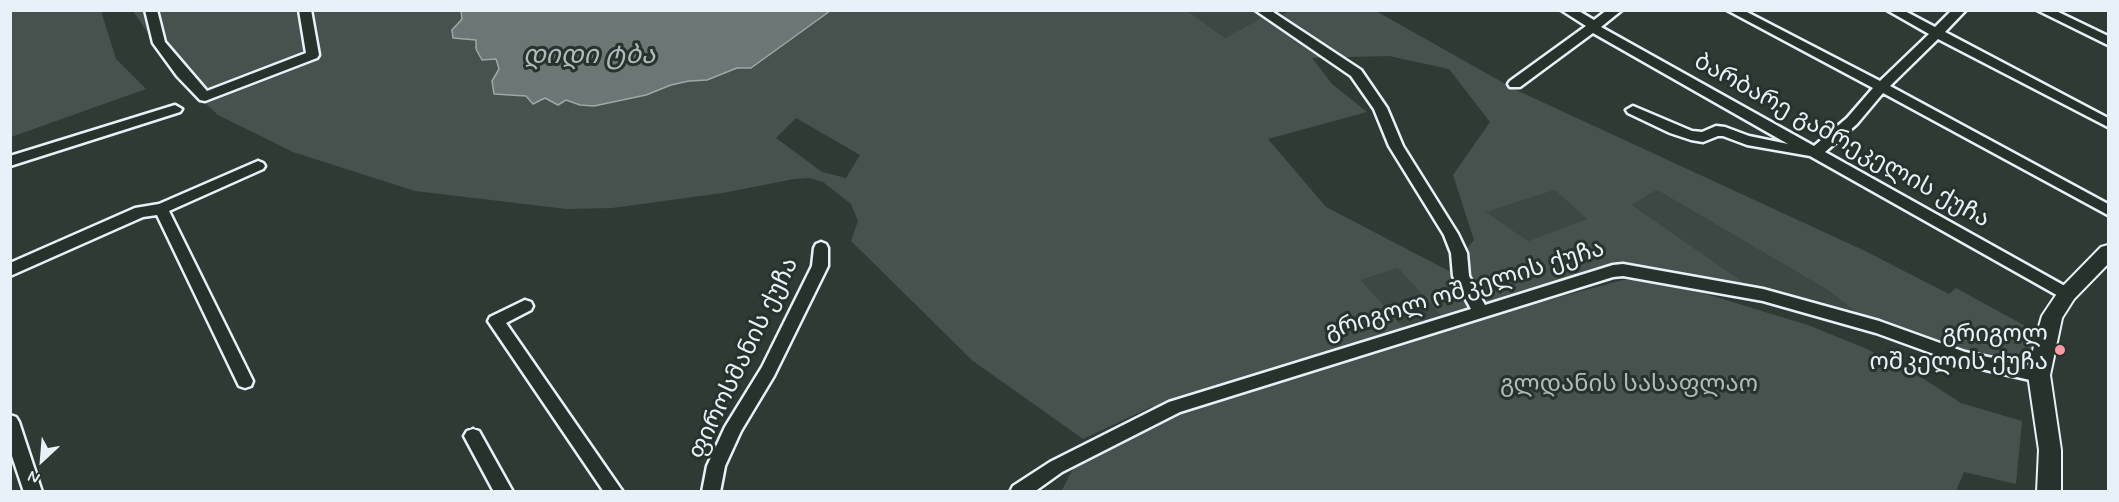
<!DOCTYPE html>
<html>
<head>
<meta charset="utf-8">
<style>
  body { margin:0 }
  #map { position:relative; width:2119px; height:502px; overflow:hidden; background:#2e3b35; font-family:Mynerve,sans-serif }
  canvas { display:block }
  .frame { position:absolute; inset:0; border:12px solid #e8f1f8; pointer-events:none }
  .north { position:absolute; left:12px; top:430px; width:60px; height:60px; -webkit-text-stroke:4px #26332d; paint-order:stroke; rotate:206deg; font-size:16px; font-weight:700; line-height:24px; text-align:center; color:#e8f1f8 }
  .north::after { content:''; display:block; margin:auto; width:21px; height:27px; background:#e8f1f8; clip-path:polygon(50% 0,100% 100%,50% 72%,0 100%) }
</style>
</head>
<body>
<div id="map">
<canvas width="2119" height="502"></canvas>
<div class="frame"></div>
<div class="north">N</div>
</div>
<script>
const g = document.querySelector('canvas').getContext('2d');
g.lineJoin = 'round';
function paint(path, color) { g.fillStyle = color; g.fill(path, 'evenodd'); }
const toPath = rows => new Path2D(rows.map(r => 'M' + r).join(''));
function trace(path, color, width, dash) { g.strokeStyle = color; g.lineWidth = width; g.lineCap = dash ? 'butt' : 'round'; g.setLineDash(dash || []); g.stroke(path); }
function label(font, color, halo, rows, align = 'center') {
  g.font = font + ' Mynerve,"Noto Sans Georgian",sans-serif'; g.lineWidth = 6; g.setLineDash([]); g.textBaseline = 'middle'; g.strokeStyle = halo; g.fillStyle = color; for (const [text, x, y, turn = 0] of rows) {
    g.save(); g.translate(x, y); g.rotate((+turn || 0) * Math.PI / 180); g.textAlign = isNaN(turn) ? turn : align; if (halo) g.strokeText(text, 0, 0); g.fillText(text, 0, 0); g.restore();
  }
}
paint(toPath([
  [1188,11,1255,11,1265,16,1225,38],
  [1555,190,1588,219,1528,241,1485,212],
  [1657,190,1826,289,1867,320,1748,286,1632,205],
  [1398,268,1442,317,1404,328,1361,280]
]), '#3b4843');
paint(toPath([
  [10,11,101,11,116,59,146,89,11,137],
  [133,11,461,11,467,39,476,40,496,59,499,69,492,81,494,93,545,98,558,105,566,100,580,105,689,81,707,80,737,68,751,68,830,11,1188,11,1225,38,1265,16,1276,22,1280,16,1290,11,1376,11,1516,90,1865,251,1949,294,1956,288,2038,333,2031,370,1867,320,1826,289,1657,190,1632,205,1750,287,1744,289,1594,272,1442,317,1398,268,1361,280,1404,328,1149,408,1083,439,973,361,851,241,858,221,851,204,823,182,809,178,794,179,723,193,612,208,567,209,415,191,293,152,218,115,178,77],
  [1389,56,1449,69,1490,122,1453,175,1474,240,1449,271,1326,207,1268,139,1367,112,1332,84,1312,58],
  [796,118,860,155,846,178,822,172,776,138],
  [1555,190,1587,219,1528,241,1486,212],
  [1623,280,1650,280,1706,294,1808,325,1867,349,1919,376,1961,403,2022,421,2016,484,1964,472,1956,491,1061,492,1078,459,1167,416,1455,325]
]), '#45524e');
const water = toPath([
  [461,11,461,10,830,11,751,68,737,68,707,80,689,81,671,85,646,95,594,106,580,105,566,100,558,105,545,98,533,104,526,96,494,94,492,81,499,69,496,59,482,60,476,49,476,40,453,38,452,30,462,19,461,11]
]);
paint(water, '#6b7775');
trace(water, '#9da8a9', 1.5);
const minor = toPath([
  [145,10,157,10,165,42,207,91,306,53,299,10,311,10,319,55,317,58,205,101,200,100,177,76,153,43,145,10],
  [1255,10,1270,10,1361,70,1387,108,1403,146,1458,234,1467,253,1469,276,1485,305,1613,265,1623,264,1763,289,1879,321,1965,352,2039,368,2045,370,2047,375,2045,380,2039,382,1964,365,1876,333,1763,301,1623,276,1613,277,1180,412,1062,472,1034,492,1010,492,1013,486,1050,462,1169,402,1471,309,1453,276,1451,253,1444,235,1389,146,1374,109,1351,76,1255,10],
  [1561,10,1577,10,1594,20,1607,10,1622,10,1601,27,1814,146,1847,118,1873,88,1727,10,1743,10,1880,81,1929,34,1887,10,1903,10,1935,27,1952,10,1966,10,1945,32,2108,118,2108,127,1938,39,1890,86,2108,204,2108,215,1883,93,1857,124,1825,152,2072,290,2075,294,2072,298,2062,298,1810,156,1747,145,1723,136,1718,136,1703,142,1691,140,1670,133,1628,113,1626,110,1633,106,1692,131,1702,132,1716,126,1725,127,1749,136,1788,144,1593,33,1520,87,1510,87,1508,84,1510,81,1586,26,1561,10],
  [2037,10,2054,10,2108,36,2108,45,2037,10],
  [175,105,182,109,180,112,10,166,10,156,175,105],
  [258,161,263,163,265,166,263,169,169,211,253,381,251,386,245,388,239,386,157,215,143,217,10,276,10,263,135,208,159,204,258,161],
  [821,242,826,244,828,248,828,266,774,376,741,431,725,466,720,492,702,492,707,466,725,427,762,367,812,266,814,248,816,244,821,242],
  [525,300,531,302,533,306,531,310,506,323,623,492,604,492,488,321,490,317,525,300],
  [10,415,16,417,19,422,42,492,24,492,10,450,10,415],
  [473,429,479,431,513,492,494,492,464,436,467,431,473,429]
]);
const major = toPath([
  [2108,245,2108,264,2074,299,2062,318,2050,375,2061,450,2061,492,2037,492,2039,450,2028,375,2035,341,2042,316,2060,289,2101,247,2108,245]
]);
trace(minor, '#e8f1f8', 5);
trace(major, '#e8f1f8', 4);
paint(minor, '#26332d');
paint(major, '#26332d');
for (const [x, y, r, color] of [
  [2060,350,6,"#ff9aa2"]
]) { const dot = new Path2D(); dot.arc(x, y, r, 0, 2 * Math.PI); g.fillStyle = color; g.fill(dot); trace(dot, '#26332d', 2); }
label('24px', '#e8f1f8', '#26332d', [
  ["ბარბარე გამრეკელის ქუჩა",1841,142,29],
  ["გრიგოლ ოშკელის ქუჩა",1465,292,-17],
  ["ფიროსმანის ქუჩა",745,359,-64]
]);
label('24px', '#e8f1f8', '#26332d', [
  ["გრიგოლ",2048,336],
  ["ოშკელის ქუჩა",2048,364]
], 'right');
label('24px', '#afb9bc', '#26332d', [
  ["გლდანის სასაფლაო",1629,386]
]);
label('italic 26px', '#b0babd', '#26332d', [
  ["დიდი ტბა",589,58]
]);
</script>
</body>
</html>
